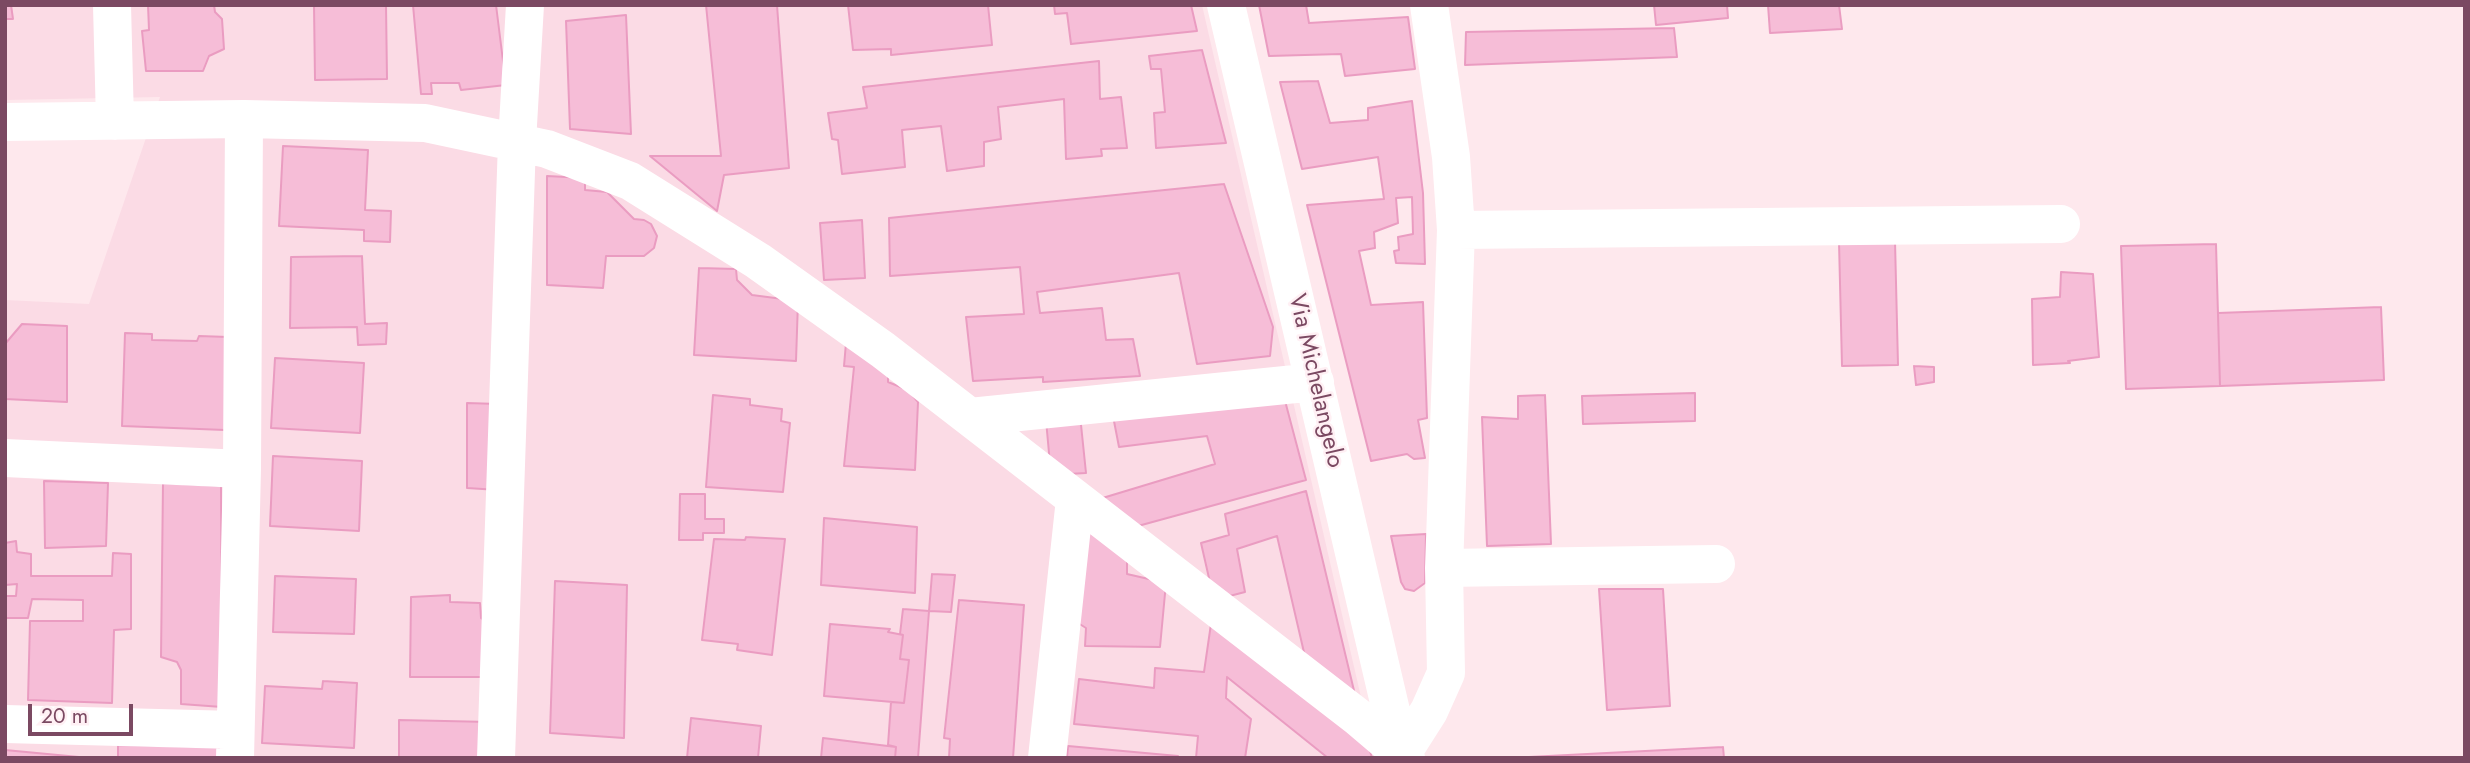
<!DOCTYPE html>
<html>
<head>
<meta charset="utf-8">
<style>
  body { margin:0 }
  #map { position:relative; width:2470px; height:763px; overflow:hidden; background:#fee8ed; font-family:Jost,sans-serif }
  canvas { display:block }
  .frame { position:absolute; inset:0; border:7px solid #7b4962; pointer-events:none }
  .scale { position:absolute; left:28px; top:704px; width:105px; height:32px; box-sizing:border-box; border:4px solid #7b4962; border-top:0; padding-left:9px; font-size:21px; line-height:24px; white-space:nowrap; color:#7b4962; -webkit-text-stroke:5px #fff0f4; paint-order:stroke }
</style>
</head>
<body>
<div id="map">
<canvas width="2470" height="763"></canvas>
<div class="frame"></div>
<div class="scale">20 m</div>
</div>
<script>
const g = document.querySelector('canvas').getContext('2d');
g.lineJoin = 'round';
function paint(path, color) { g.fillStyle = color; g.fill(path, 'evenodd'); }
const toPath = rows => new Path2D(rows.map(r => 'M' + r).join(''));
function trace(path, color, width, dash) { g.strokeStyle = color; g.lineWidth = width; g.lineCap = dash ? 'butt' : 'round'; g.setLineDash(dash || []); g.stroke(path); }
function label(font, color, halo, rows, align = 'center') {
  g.font = font + ' Jost,sans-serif'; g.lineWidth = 5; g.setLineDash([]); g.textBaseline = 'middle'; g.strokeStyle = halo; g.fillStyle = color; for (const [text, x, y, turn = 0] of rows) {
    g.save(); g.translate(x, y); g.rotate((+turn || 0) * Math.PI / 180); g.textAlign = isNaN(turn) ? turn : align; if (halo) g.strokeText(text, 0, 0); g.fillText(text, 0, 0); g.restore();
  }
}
paint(toPath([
  [5,5,1202,5,1375,758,5,758,5,300,89,304,160,97,5,100]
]), '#fbdbe5');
const building = toPath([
  [5,5,11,5,13,19,5,19,5,5],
  [148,5,214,5,215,12,222,19,224,49,209,56,203,71,146,71,142,31,149,30,148,5],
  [314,5,386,5,387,79,315,80,314,5],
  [413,5,496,5,506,85,461,90,459,83,431,83,432,94,421,94,413,5],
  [706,5,777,5,789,168,724,175,717,211,650,156,721,156,706,5],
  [848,5,988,5,992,45,891,55,891,49,853,50,848,5],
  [1054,5,1191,5,1197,31,1071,44,1067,13,1055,14,1054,5],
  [1259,5,1306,5,1309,23,1408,17,1415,69,1345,76,1341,54,1269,56,1259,5],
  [1654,5,1727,5,1728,18,1656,25,1654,5],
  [1768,5,1839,5,1842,29,1770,33,1768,5],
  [626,15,631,134,570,129,566,21,626,15],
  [1674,28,1677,57,1465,65,1466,32,1674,28],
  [1202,50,1226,143,1156,148,1154,113,1165,112,1161,69,1151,69,1149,56,1202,50],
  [1099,61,1100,99,1121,97,1127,148,1101,149,1102,156,1066,159,1064,99,998,107,1001,139,984,142,984,166,947,171,941,126,902,130,905,167,842,174,838,140,832,139,828,113,867,108,863,87,1099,61],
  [1318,81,1330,123,1368,120,1368,108,1412,101,1423,193,1425,264,1396,263,1394,251,1399,250,1398,237,1413,234,1412,197,1396,198,1398,223,1374,232,1375,248,1359,251,1371,305,1423,302,1427,418,1418,420,1425,458,1414,459,1407,454,1371,461,1307,205,1384,199,1378,157,1302,169,1280,82,1318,81],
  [283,146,368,150,365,210,391,211,390,242,364,241,364,230,279,226,283,146],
  [547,176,585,178,585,190,607,192,634,219,644,220,651,224,657,236,654,248,644,256,606,256,603,288,547,285,547,176],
  [1224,184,1273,327,1270,356,1197,364,1179,273,1037,292,1040,313,1102,308,1106,340,1133,339,1140,376,1043,382,1043,377,973,381,966,317,1024,314,1020,267,890,276,889,218,1224,184],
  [862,220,865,278,824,280,820,223,862,220],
  [1895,241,1898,365,1842,366,1839,242,1895,241],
  [2216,244,2220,386,2126,389,2121,246,2216,244],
  [362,256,365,324,387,323,386,344,358,345,357,327,290,328,291,257,362,256],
  [699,268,736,269,737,280,752,295,798,301,796,361,694,355,699,268],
  [2061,272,2093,274,2099,357,2068,361,2070,363,2033,365,2032,299,2060,297,2061,272],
  [2381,307,2384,380,2220,386,2218,313,2381,307],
  [22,324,67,326,67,402,5,399,5,344,22,324],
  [125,333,152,334,152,340,197,341,199,336,228,337,225,430,122,426,125,333],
  [846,343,888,369,888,382,908,390,918,402,915,470,844,466,854,367,844,366,846,343],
  [275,358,364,363,360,433,271,428,275,358],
  [1914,366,1934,367,1934,382,1916,385,1914,366],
  [1695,393,1695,421,1583,424,1582,396,1695,393],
  [713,395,750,399,750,405,782,409,781,421,790,423,783,492,706,487,713,395],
  [1545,395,1551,544,1487,546,1482,417,1518,419,1518,396,1545,395],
  [1284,397,1306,480,1127,529,1096,500,1215,464,1207,436,1119,447,1113,416,1284,397],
  [467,403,498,404,498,490,467,488,467,403],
  [1080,415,1086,473,1051,475,1046,420,1080,415],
  [273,456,362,461,359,531,270,526,273,456],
  [44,481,108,483,106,546,45,548,44,481],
  [163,483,221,486,222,707,181,704,181,670,177,662,161,657,163,483],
  [1306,491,1357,703,1309,674,1277,536,1237,549,1245,592,1214,600,1201,543,1229,535,1225,514,1306,491],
  [680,494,705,494,705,519,724,519,724,533,703,533,703,540,679,540,680,494],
  [824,518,917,527,915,593,821,585,824,518],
  [1087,519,1127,552,1127,574,1166,583,1160,647,1085,646,1086,628,1078,623,1087,519],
  [1426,534,1425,583,1414,591,1405,589,1401,582,1391,536,1426,534],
  [746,537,785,539,772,655,737,650,738,644,702,640,714,539,745,540,746,537],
  [16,541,17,552,31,554,31,576,112,576,113,553,131,554,131,629,114,630,112,703,28,700,30,621,83,621,83,600,32,599,28,618,5,618,5,596,16,596,17,584,5,585,5,543,16,541],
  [932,574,955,575,951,612,929,611,932,574],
  [275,576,356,579,354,634,273,632,275,576],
  [555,581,627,585,624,738,550,733,555,581],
  [1599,589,1663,589,1670,706,1607,710,1599,589],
  [450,595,450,602,480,603,481,618,485,620,486,677,410,677,411,597,450,595],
  [959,600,1024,605,1013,758,949,758,950,739,944,738,959,600],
  [903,609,929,611,918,758,895,758,896,747,888,745,891,702,904,703,909,660,900,659,903,635,900,634,903,609],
  [1212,617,1365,733,1372,758,1328,758,1227,677,1226,698,1251,719,1245,758,1196,758,1198,736,1074,724,1079,679,1154,688,1155,668,1204,672,1212,617],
  [830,624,890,629,888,632,903,635,900,659,909,660,904,703,824,696,830,624],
  [323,681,357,683,354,748,262,743,265,686,322,689,323,681],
  [691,718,761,726,758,758,687,758,691,718],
  [399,720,490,722,491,758,399,758,399,720],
  [823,738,896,747,895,758,821,758,823,738],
  [118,745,219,747,219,758,118,758,118,745],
  [1068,746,1178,756,1178,758,1067,758,1068,746],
  [1723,747,1724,758,1529,757,1723,747],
  [5,750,79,757,79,758,5,758,5,750]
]);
paint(building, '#f6bdd7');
trace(building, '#ea9cc1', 2);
trace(toPath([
  [112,5,115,121],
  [1226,5,1402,758],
  [5,122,244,119,425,123,547,149,630,181,758,261,883,350,1359,718,1406,758],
  [1456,230,2061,224],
  [970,417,1315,382],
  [5,458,242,469],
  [1444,568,1716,564],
  [5,724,235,730],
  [1401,755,1429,711,1446,673,1444,568,1456,230,1451,157,1429,5],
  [235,758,242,469,244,119],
  [496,758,517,142,525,5],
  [1047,758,1075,499]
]), '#fff', 38);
label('24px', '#7b4962', '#fff0f4', [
  ["Via Michelangelo",1315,381,77]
]);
</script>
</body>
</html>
